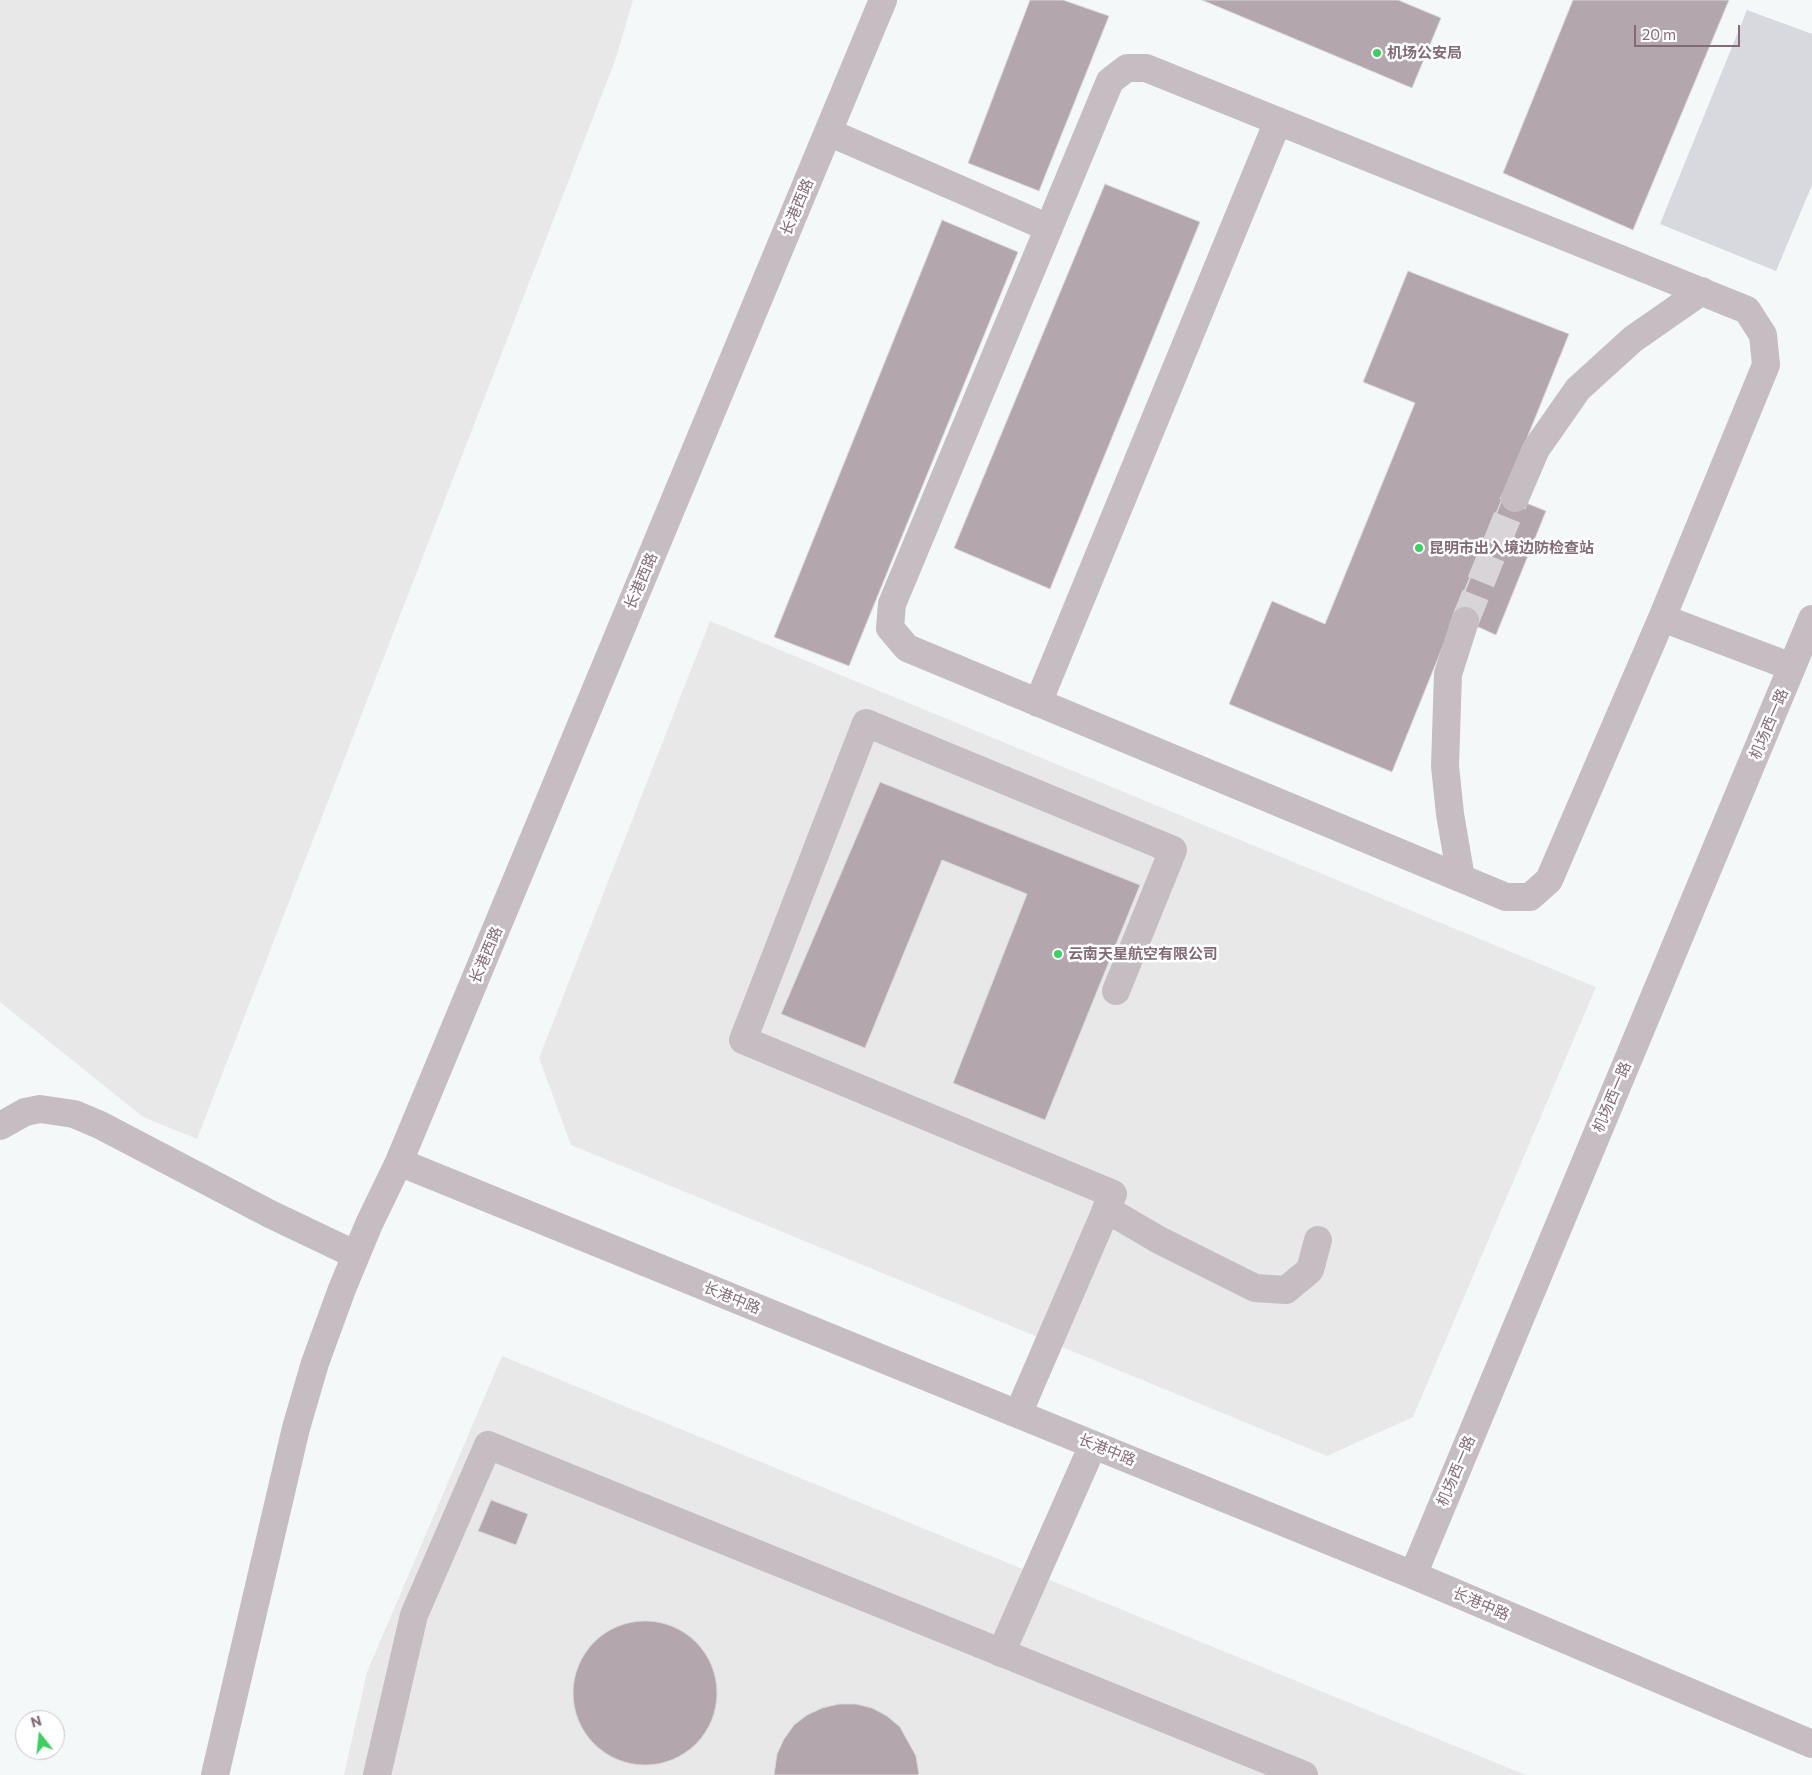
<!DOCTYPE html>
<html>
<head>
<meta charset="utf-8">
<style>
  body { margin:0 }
  #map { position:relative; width:1812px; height:1775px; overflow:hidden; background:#f5f8f8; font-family:Commissioner,sans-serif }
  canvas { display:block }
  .north { position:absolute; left:15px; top:1710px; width:50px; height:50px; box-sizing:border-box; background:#fff; border:1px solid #cdc3c9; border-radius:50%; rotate:344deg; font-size:14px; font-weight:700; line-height:20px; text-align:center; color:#836a77 }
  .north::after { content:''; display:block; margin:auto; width:18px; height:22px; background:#3ecf63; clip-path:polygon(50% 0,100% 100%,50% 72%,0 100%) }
  .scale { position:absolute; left:1634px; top:25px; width:106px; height:22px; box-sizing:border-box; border:2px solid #836a77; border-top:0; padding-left:6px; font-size:15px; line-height:18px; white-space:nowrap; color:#836a77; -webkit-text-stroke:4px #fff; paint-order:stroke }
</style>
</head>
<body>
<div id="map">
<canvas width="1812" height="1775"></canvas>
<div class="north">N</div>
<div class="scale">20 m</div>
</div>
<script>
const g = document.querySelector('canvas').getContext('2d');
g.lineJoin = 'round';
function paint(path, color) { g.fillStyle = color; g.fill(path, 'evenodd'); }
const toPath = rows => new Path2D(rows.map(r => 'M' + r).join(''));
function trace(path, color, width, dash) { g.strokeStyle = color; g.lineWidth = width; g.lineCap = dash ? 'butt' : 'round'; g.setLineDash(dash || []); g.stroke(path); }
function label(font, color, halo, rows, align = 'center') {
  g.font = font + ' Commissioner,"Noto Sans SC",sans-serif'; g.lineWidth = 5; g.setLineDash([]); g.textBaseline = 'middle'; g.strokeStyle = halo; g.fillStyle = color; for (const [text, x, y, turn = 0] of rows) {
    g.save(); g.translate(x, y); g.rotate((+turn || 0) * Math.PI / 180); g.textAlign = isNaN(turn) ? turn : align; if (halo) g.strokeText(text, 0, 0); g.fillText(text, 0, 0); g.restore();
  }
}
paint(toPath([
  [0,0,633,0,615,61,197,1139,143,1117,0,1002],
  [710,621,1596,987,1413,1417,1327,1456,571,1145,539,1058],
  [502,1356,1526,1775,344,1775,367,1672]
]), '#e9e8e9');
paint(toPath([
  [1747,10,1812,34,1812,185,1776,271,1660,224]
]), '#d7d9de');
const building = toPath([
  [1030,0,1063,0,1109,16,1039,191,968,163,1030,0],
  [1202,0,1398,0,1441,18,1412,88,1202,0],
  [1573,0,1729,0,1633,230,1503,173,1573,0],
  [1105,184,1200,222,1050,589,954,548,1105,184],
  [942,220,1018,252,849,666,774,637,942,220],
  [1408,271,1569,334,1392,772,1229,704,1272,601,1325,624,1415,403,1363,382,1408,271],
  [1504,494,1546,511,1496,635,1454,616,1504,494],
  [880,782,1140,885,1045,1120,953,1083,1027,894,942,860,865,1048,781,1014,880,782],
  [491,1500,528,1514,516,1545,478,1531,491,1500],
  '573 1693a72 72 0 1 1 144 0a72 72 0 1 1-144 0Z',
  [839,1704,856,1704,872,1708,887,1716,900,1727,916,1756,919,1775,774,1775,777,1754,784,1739,794,1725,807,1715,822,1708,839,1704]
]);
paint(building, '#b3a6ad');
trace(building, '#d8d9d9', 1);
trace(toPath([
  [1465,621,1515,498]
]), '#d8d4d8', 28, [28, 14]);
trace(toPath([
  [828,132,1049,228],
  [1515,498,1536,449,1578,389,1633,339,1702,291],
  [1662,618,1549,880,1530,897,1506,897,907,648,890,628,892,604,1110,81,1127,68,1146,68,1747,310,1763,335,1766,365,1662,618,1792,667],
  [1038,703,1278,121],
  [1461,878,1450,814,1445,766,1448,674,1465,621],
  [0,1126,25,1112,40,1109,74,1114,100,1125,270,1214,356,1255],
  [399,1162,1413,1575,1812,1744],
  [1106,1209,1159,1240,1255,1288,1286,1290,1310,1270,1318,1240],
  [1018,1414,1113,1194,743,1040,866,723,1173,850,1116,991],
  [1413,1575,1812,619],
  [1001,1653,1093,1445],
  [215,1775,296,1428,315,1363,342,1289,369,1224,399,1162,883,0],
  [377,1775,414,1615,488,1445,1304,1775]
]), '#c5bdc1', 28);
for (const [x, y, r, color] of [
  [1377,53,5,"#3ecf63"],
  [1419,548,5,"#3ecf63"],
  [1058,954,5,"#3ecf63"]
]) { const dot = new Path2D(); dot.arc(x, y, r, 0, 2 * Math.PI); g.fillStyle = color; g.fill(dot); trace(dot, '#fff', 2); }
label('bold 15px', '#836a77', '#fff', [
  ["机场公安局",1387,53],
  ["昆明市出入境边防检查站",1429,548],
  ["云南天星航空有限公司",1068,954]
], 'left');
label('15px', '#836a77', '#fff', [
  ["长港西路",797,207,-67],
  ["长港西路",641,581,-67],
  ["机场西一路",1769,724,-67],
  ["长港西路",486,955,-67],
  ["机场西一路",1612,1097,-67],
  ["长港中路",732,1298,22],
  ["长港中路",1107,1450,22],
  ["机场西一路",1456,1471,-67],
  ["长港中路",1481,1604,23]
]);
</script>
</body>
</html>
